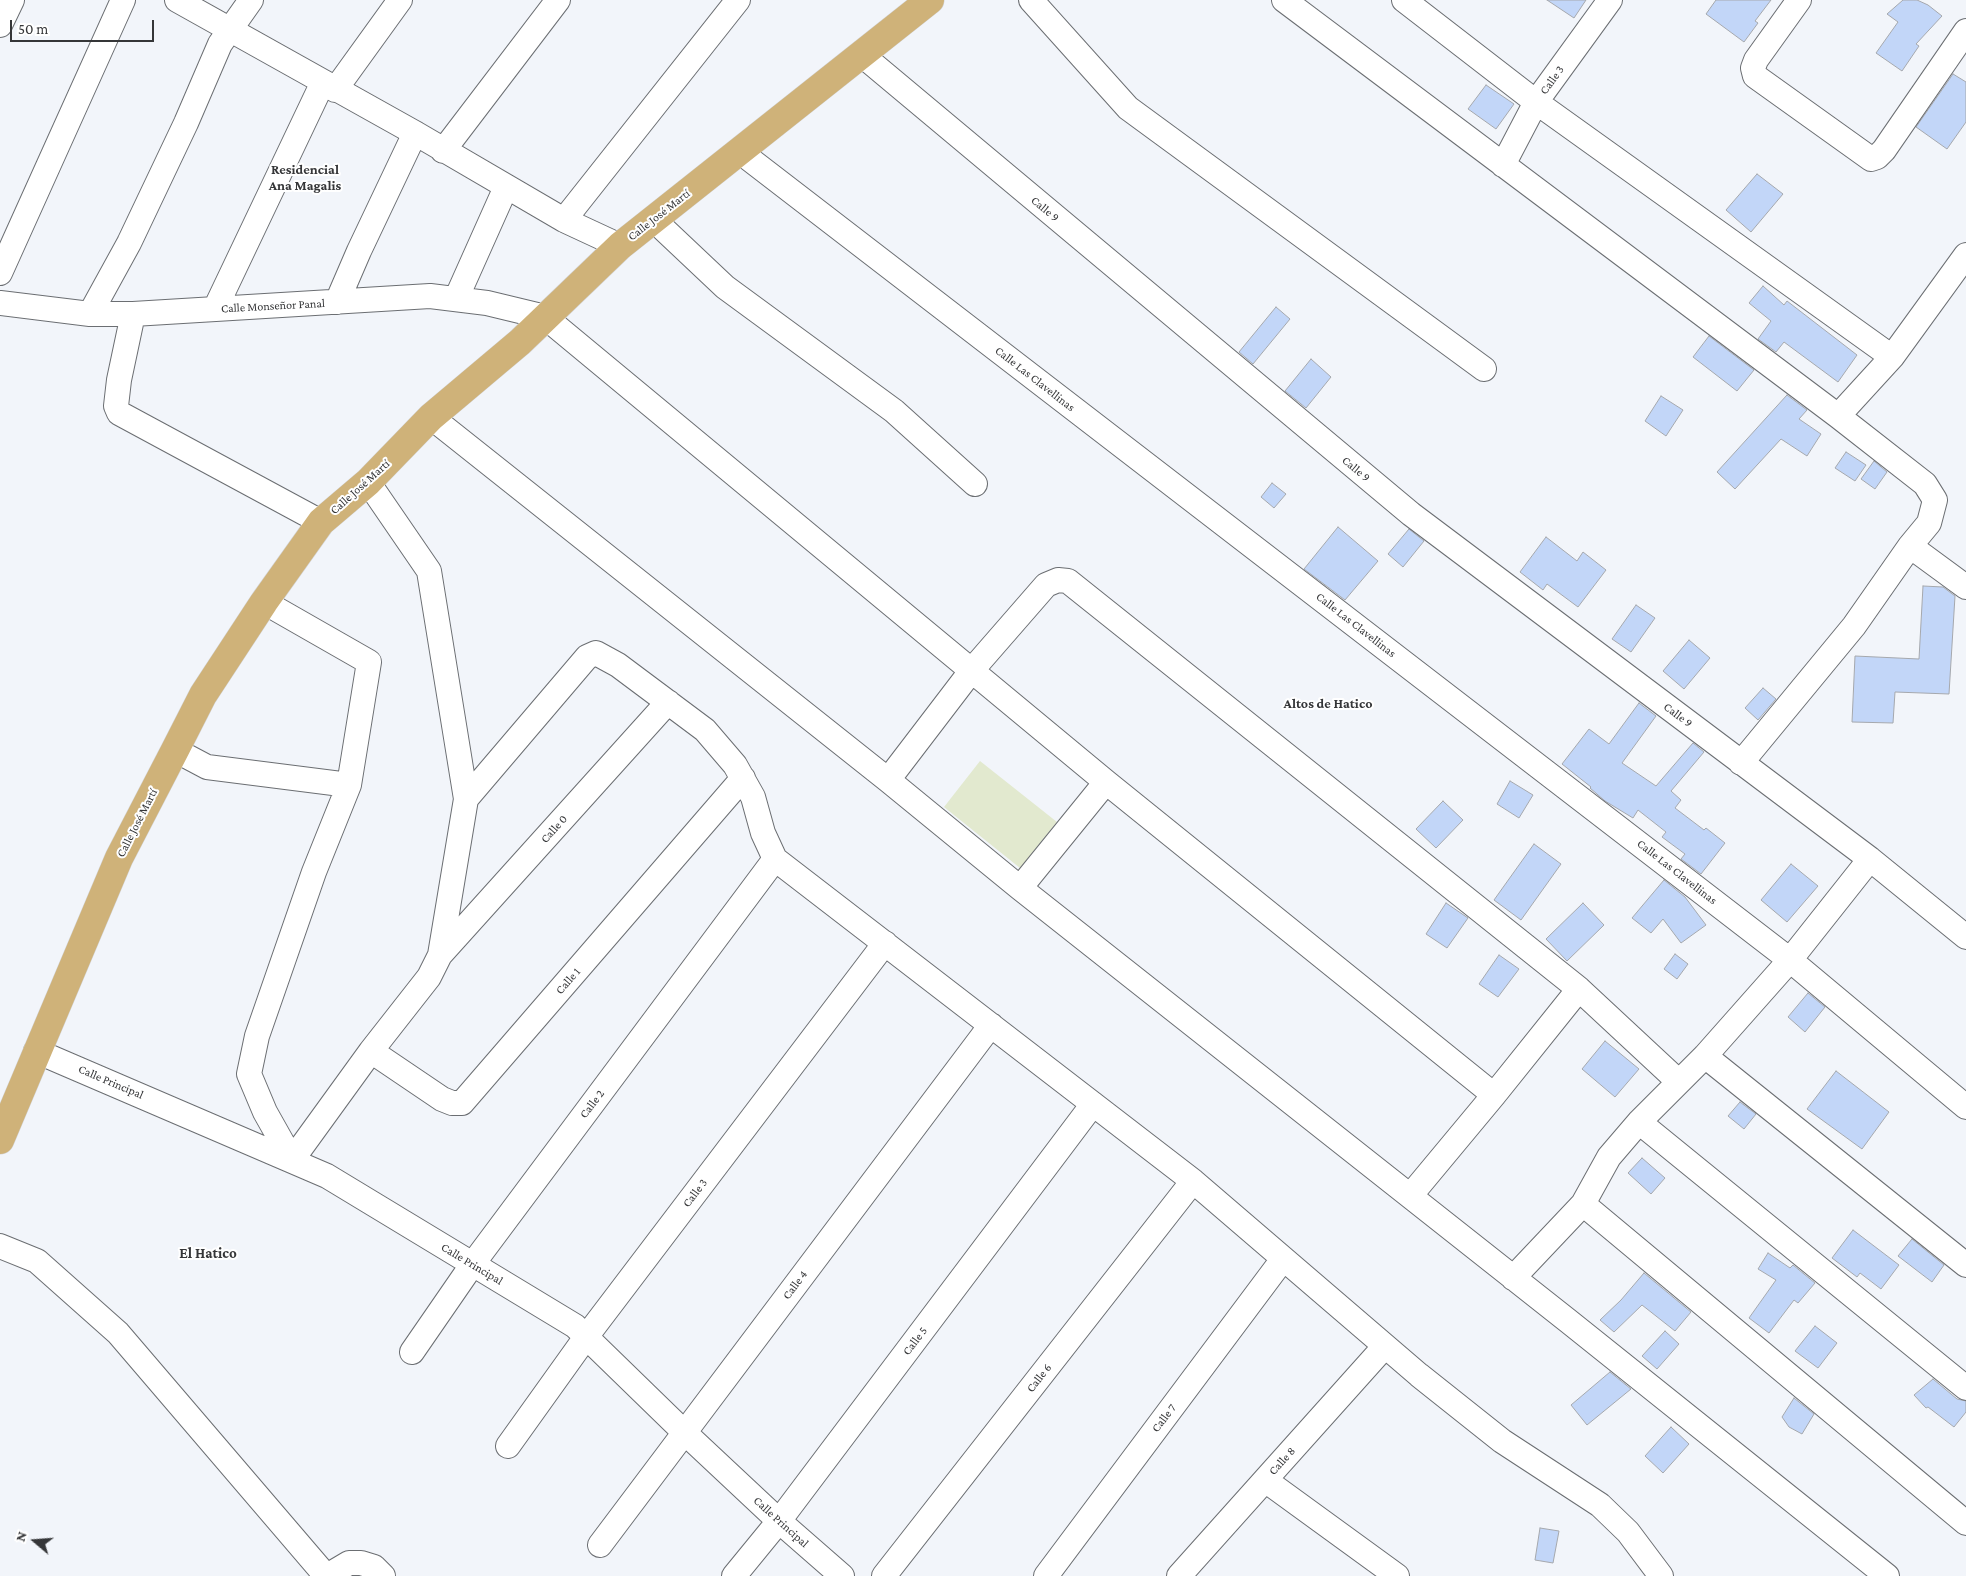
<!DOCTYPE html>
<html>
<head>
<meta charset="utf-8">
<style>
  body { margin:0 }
  #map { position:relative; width:1966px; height:1576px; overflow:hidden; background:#f2f5fa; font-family:"Crimson Pro",serif }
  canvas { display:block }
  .north { position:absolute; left:10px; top:1516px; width:50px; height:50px; -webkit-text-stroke:4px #fff; paint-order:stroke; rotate:288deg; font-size:14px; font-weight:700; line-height:20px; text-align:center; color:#353638 }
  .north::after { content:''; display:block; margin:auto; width:18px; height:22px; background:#353638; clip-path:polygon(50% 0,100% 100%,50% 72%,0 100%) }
  .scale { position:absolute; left:10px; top:20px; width:144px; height:22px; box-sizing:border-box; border:2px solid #353638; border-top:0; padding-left:6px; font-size:15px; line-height:18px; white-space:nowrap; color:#353638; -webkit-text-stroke:4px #fff; paint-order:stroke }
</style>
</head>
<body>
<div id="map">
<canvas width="1966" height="1576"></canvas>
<div class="north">N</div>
<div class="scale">50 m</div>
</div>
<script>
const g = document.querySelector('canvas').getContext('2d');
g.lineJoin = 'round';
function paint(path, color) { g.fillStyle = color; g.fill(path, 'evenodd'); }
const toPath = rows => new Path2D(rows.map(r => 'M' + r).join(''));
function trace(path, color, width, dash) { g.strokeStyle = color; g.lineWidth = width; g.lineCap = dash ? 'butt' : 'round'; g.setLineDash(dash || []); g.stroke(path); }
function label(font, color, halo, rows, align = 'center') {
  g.font = font + ' "Crimson Pro",serif'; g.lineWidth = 4; g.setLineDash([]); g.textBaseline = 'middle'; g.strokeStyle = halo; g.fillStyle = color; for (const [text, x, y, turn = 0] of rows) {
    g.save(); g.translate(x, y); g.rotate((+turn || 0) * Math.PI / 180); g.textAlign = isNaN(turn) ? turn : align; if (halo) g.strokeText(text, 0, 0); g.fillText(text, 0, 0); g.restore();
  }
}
paint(toPath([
  [980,761,1057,822,1020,868,944,807]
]), '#e2e9cf');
const building = toPath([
  [1547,0,1586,0,1574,18,1547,0],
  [1716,0,1771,0,1755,21,1758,23,1744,42,1706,14,1716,0],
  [1903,0,1917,0,1928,5,1942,16,1916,44,1919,46,1902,71,1876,53,1898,22,1887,14,1903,0],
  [1953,74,1966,82,1966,122,1947,149,1916,127,1953,74],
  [1486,85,1514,104,1496,129,1468,109,1486,85],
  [1757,174,1783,194,1751,232,1726,210,1757,174],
  [1763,286,1784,305,1787,301,1857,355,1838,382,1784,342,1776,352,1758,339,1771,321,1749,303,1763,286],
  [1276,307,1290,319,1253,364,1239,352,1276,307],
  [1709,336,1754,370,1737,391,1693,357,1709,336],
  [1311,359,1331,377,1306,408,1285,391,1311,359],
  [1787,395,1807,410,1799,419,1821,434,1807,456,1781,439,1735,489,1717,472,1787,395],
  [1661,396,1683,410,1666,436,1645,421,1661,396],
  [1846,452,1866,465,1855,481,1835,468,1846,452],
  [1874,461,1887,472,1875,489,1861,479,1874,461],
  [1272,483,1286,494,1274,508,1261,497,1272,483],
  [1338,527,1378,561,1345,600,1304,569,1338,527],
  [1409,529,1424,541,1403,567,1388,554,1409,529],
  [1546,537,1577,561,1583,552,1606,570,1578,607,1547,584,1543,590,1520,572,1546,537],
  [1923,586,1943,587,1955,596,1949,694,1895,692,1893,723,1852,722,1855,656,1919,659,1923,586],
  [1636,605,1655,618,1631,652,1612,639,1636,605],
  [1689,640,1710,658,1684,689,1663,671,1689,640],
  [1763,688,1776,699,1758,720,1745,708,1763,688],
  [1639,703,1656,716,1622,763,1656,786,1693,743,1704,752,1671,791,1681,800,1675,808,1704,830,1706,828,1725,843,1701,874,1681,859,1685,854,1662,837,1666,832,1638,810,1633,818,1605,801,1590,788,1591,787,1562,764,1589,729,1609,744,1639,703],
  [1510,781,1533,795,1519,818,1497,804,1510,781],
  [1443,801,1463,820,1436,848,1416,829,1443,801],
  [1534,844,1561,864,1521,920,1494,900,1534,844],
  [1791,864,1818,886,1787,922,1761,900,1791,864],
  [1664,880,1685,897,1706,925,1681,943,1663,919,1651,933,1632,918,1664,880],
  [1446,903,1468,918,1447,948,1426,934,1446,903],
  [1583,903,1604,925,1567,961,1546,939,1583,903],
  [1675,954,1688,964,1677,979,1664,969,1675,954],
  [1499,955,1519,969,1498,997,1479,984,1499,955],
  [1808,993,1825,1007,1805,1032,1788,1017,1808,993],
  [1605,1041,1639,1069,1615,1097,1582,1069,1605,1041],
  [1836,1071,1889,1112,1862,1149,1807,1109,1836,1071],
  [1740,1102,1756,1114,1744,1129,1728,1116,1740,1102],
  [1642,1158,1665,1178,1651,1194,1628,1173,1642,1158],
  [1853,1230,1899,1265,1881,1289,1860,1273,1857,1277,1832,1258,1853,1230],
  [1912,1239,1944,1265,1932,1282,1898,1256,1912,1239],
  [1768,1253,1790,1268,1793,1265,1815,1283,1798,1303,1794,1300,1769,1333,1749,1318,1776,1280,1758,1269,1768,1253],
  [1644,1273,1691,1312,1675,1331,1642,1305,1614,1332,1600,1320,1621,1300,1644,1273],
  [1815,1326,1837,1343,1818,1368,1795,1351,1815,1326],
  [1665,1331,1679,1344,1657,1369,1642,1356,1665,1331],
  [1610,1372,1631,1389,1587,1425,1571,1405,1610,1372],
  [1933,1379,1957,1399,1966,1401,1966,1412,1954,1427,1928,1407,1926,1408,1914,1395,1933,1379],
  [1794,1398,1814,1414,1802,1434,1789,1427,1782,1417,1794,1398],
  [1671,1427,1689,1444,1663,1473,1645,1456,1671,1427],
  [1540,1528,1559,1531,1553,1563,1535,1560,1540,1528]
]);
paint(building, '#c2d6f8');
trace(building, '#a5a8ad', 1);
const minor = toPath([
  [177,0,415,133,564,220,620,246],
  [1031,0,1128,108,1484,369],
  [1284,0,1838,416,1925,484,1935,500,1929,523,1910,546,1854,626,1741,763],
  [1404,0,1536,102,1892,357],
  [1799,0,1756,60,1753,68,1755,76,1871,159,1877,157,1884,150,1966,31],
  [0,25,12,0],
  [862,55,1411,514,1870,859,1966,937],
  [335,90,400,0],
  [443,151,558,0],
  [739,151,1790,960,1966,1107],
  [1503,165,1536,102,1610,0],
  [564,220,738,0],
  [654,220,725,287,894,411,975,484],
  [0,273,123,0],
  [456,299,506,187],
  [337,302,359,251,415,133],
  [0,303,90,314,133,314,430,296,487,303,545,317,1106,782,1494,1095],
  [215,309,323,82],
  [90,314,129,243,186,123,220,44,251,0],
  [133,314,119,380,116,406,119,413,321,522],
  [1838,416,1892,357,1966,255],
  [431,417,888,780,1020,888,1567,1320,1887,1576],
  [1910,546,1966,587],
  [175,750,207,767,349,785,369,662,264,602],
  [888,780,972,670,1046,585,1058,580,1068,581,1579,989,1679,1082],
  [349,785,314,872,257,1036,249,1074,265,1112,292,1160,371,1051,429,977,440,955,466,799,429,571,368,482],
  [466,799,587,657,596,653,618,665,705,730,735,765,753,797,763,833,775,859,1193,1181,1419,1375,1502,1441,1600,1505,1628,1532,1661,1576],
  [1020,888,1106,782],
  [440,955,668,702],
  [36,1051,327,1176,575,1326,684,1432,779,1521,842,1576],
  [371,1051,442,1099,452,1103,462,1103,743,778],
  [1705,1056,1966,1265],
  [1639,1122,1966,1388],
  [1410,1196,1494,1095,1579,989],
  [1583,1204,1966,1523],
  [0,1246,37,1261,118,1333,326,1576],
  [1513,1278,1583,1204,1609,1157,1639,1122,1705,1056,1790,960,1870,859],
  [412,1352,472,1265,775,859],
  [508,1446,586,1337,885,943],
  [1265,1480,1397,1576],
  [600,1545,991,1025],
  [327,1576,349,1563,361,1563,374,1567,383,1576],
  [734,1576,779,1521,1093,1104],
  [884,1576,1193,1181],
  [1046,1576,1283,1259],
  [1179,1576,1385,1346]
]);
const major = toPath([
  [0,1140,119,858,175,750,203,695,264,602,321,522,368,482,431,417,520,342,620,246,930,0]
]);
trace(minor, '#6b6e72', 26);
trace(major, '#d3d3d3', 29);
trace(minor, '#fff', 24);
trace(major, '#cfb279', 28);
label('12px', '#353638', '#fff', [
  ["Calle 3",1552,80,-54],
  ["Calle 9",1045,209,40],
  ["Calle José Martí",659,215,-38],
  ["Calle Monseñor Panal",273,306,-3],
  ["Calle Las Clavellinas",1035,379,38],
  ["Calle 9",1356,469,40],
  ["Calle José Martí",360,487,-42],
  ["Calle Las Clavellinas",1356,625,38],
  ["Calle 9",1678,715,37],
  ["Calle José Martí",137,823,-63],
  ["Calle 0",554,829,-48],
  ["Calle Las Clavellinas",1677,872,38],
  ["Calle 1",568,981,-49],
  ["Calle Principal",111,1082,23],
  ["Calle 2",592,1104,-53],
  ["Calle 3",695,1193,-53],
  ["Calle Principal",472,1264,31],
  ["Calle 4",795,1285,-53],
  ["Calle 5",915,1341,-53],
  ["Calle 6",1039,1378,-52],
  ["Calle 7",1164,1418,-53],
  ["Calle 8",1282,1461,-48],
  ["Calle Principal",781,1522,42]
]);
label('bold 14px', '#353638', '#fff', [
  ["Residencial",305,170],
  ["Ana Magalis",305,186],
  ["Altos de Hatico",1328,704]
]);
label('bold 15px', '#353638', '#fff', [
  ["El Hatico",208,1253]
]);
</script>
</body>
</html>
